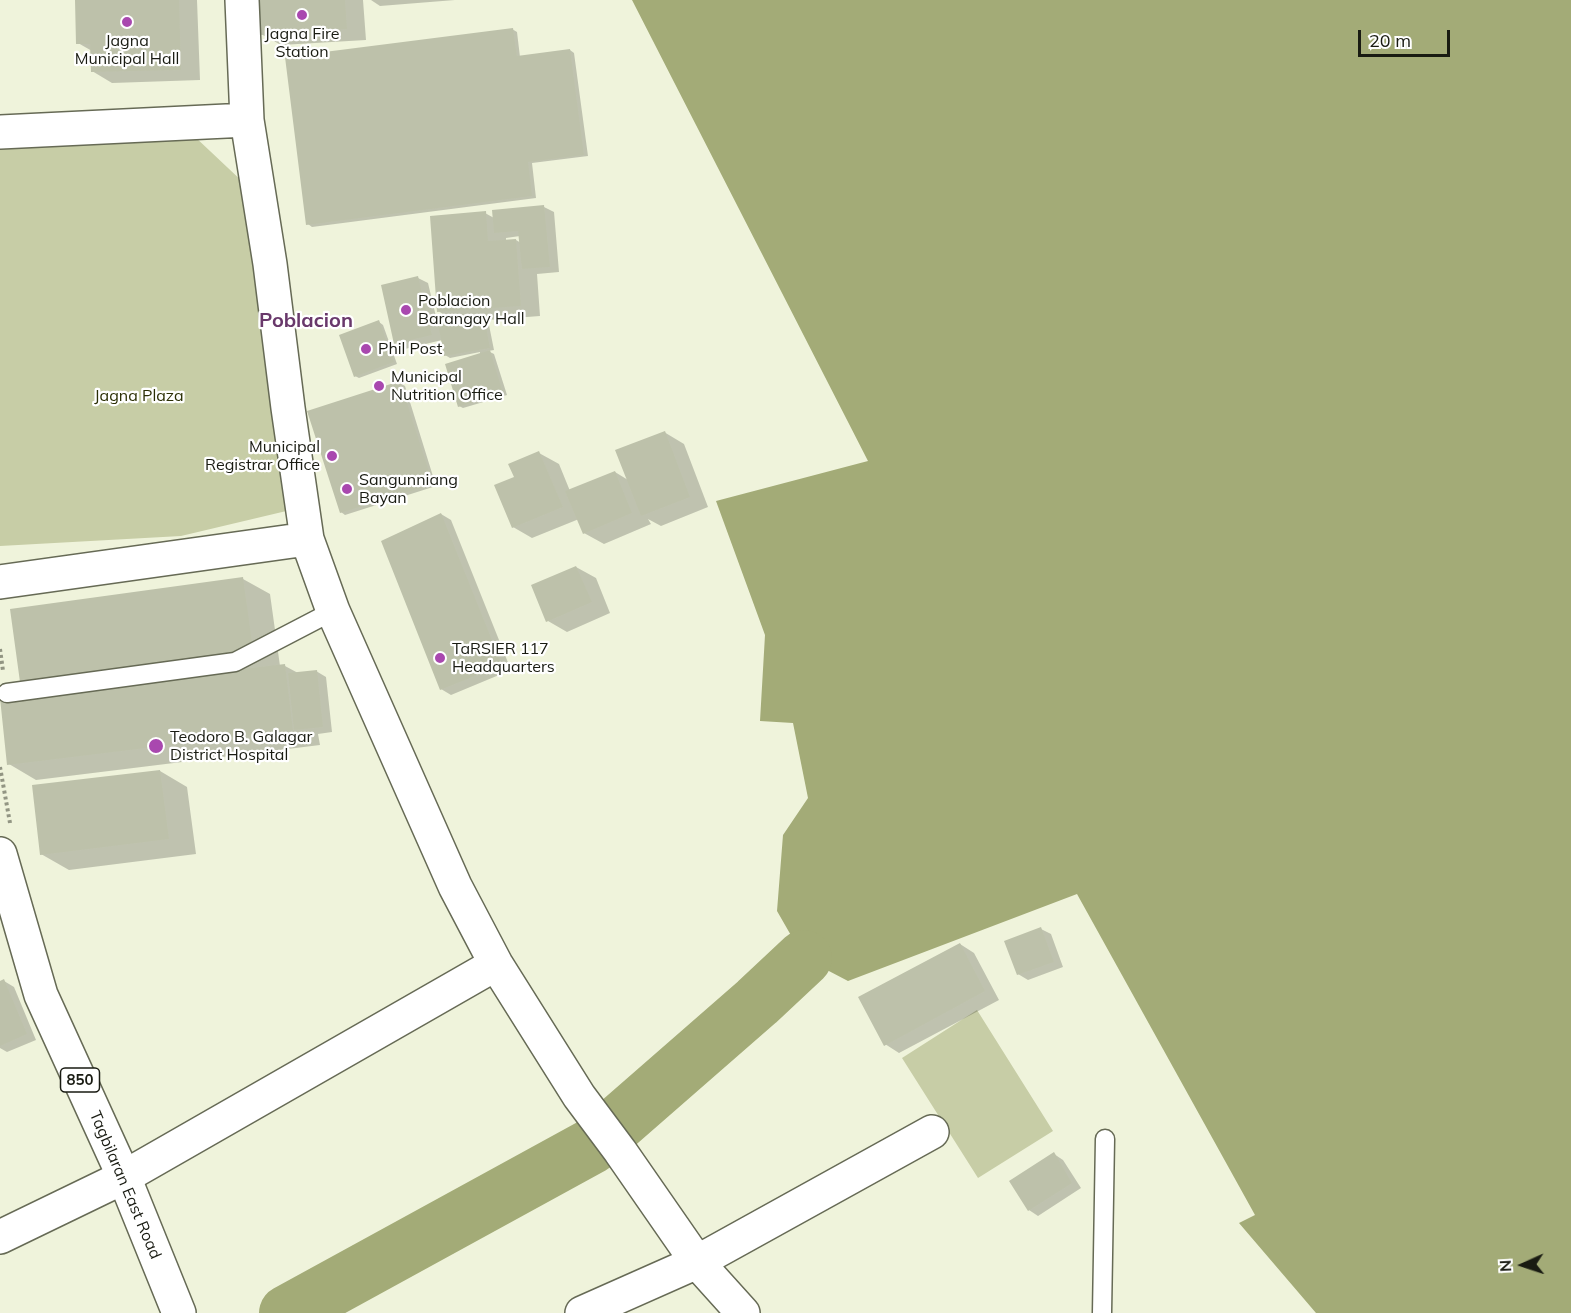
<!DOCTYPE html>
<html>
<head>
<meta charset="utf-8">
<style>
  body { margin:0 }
  #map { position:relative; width:1571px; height:1313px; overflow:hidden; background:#eff3db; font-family:Mulish,sans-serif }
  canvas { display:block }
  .north { position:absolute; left:1493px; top:1235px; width:60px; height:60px; -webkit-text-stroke:4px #fff; paint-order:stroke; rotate:267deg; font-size:16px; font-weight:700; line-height:24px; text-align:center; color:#191b12 }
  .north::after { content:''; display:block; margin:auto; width:21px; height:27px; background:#191b12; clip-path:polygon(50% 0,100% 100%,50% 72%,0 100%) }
  .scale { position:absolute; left:1358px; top:30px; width:92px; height:27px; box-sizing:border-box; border:3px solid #191b12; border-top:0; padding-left:8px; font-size:18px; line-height:21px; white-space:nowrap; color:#191b12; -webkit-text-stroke:4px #fff; paint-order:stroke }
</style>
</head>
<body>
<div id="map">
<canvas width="1571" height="1313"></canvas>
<div class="north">N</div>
<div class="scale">20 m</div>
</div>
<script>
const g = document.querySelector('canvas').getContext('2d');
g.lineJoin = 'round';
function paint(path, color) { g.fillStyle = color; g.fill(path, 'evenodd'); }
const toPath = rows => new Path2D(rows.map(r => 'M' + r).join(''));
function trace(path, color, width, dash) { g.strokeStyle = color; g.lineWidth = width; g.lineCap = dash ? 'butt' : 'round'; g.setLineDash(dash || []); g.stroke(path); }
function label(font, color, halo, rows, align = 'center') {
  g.font = font + ' Mulish,sans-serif'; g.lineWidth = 4.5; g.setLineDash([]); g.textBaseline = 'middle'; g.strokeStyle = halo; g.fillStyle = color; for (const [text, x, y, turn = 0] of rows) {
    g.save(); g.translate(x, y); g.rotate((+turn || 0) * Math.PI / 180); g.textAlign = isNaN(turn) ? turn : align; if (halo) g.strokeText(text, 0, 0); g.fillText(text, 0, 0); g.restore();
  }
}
paint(toPath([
  [193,135,245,184,299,508,181,536,0,546,0,142],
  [977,1010,1053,1131,978,1178,902,1058]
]), '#c7cda6');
paint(toPath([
  [632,0,1571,0,1571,1313,1316,1313,1239,1223,1255,1215,1077,894,848,981,804,958,777,911,783,835,808,798,793,723,760,721,765,635,716,501,868,461]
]), '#a3ab77');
paint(toPath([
  [90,0,197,0,200,80,112,83,92,71,92,51,78,43],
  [259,0,363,0,366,40,281,45,261,34],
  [371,0,455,0,380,6],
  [512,29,517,32,520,57,570,50,574,53,588,156,532,163,536,198,312,227,308,224],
  [544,207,554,212,559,272,537,274,540,316,488,320,494,350,488,351,494,354,507,395,463,408,459,406,480,354,480,352,450,358,445,355,442,340,405,349,396,343,418,278,428,283,438,325,457,322,438,311,485,213,494,218],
  [520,236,521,243,516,240,506,241,506,238],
  [379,322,383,325,397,364,359,378,355,376],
  [400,383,405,386,436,486,345,515,341,512],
  [664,432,684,444,708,507,661,526,648,519,651,524,604,544,584,533,579,519,532,538,513,527,516,478,539,453,559,464,570,491,615,472,628,480],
  [441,514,451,520,511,670,451,695,441,689],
  [576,567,596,578,610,613,567,632,548,621],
  [243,579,270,594,280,666,285,666,298,673,316,671,326,677,332,732,318,734,320,745,36,780,9,764,44,695,21,681],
  [160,771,187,787,196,854,69,870,41,854],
  [1041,929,1051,934,1063,967,1028,980,1018,974],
  [960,944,974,953,999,1000,899,1053,885,1044],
  [4,981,14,987,36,1040,7,1052,0,1048,0,983],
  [1054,1154,1063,1160,1081,1188,1038,1216,1029,1210]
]), '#0003');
trace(toPath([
  [287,1313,592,1146,757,1002,804,958]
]), '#a3ab77', 56);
paint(toPath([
  [75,0,179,0,181,70,91,72,90,44,76,44],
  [258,0,345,0,347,29,260,35],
  [513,28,517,56,570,49,584,155,528,162,532,196,306,225,285,57],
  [544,205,550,267,522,269,518,231,494,233,492,210],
  [486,211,488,241,516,239,521,306,437,312,430,216],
  [418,276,432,335,394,344,381,285],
  [484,315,490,348,444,356,438,324],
  [379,320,394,362,354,377,339,335],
  [490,350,503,393,458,407,445,364],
  [400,381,433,484,340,513,307,411],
  [665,431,690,497,641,516,615,450],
  [539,451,563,507,512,528,494,485,514,477,508,464],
  [615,471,632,513,583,534,565,491],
  [441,513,502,665,440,690,381,541],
  [576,566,592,602,546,622,531,585],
  [243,577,253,650,20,682,10,609],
  [285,664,293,730,7,765,0,698],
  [317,670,323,727,294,730,288,673],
  [160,770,169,839,40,855,32,785],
  [1041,927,1054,962,1017,975,1004,941],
  [960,943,985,991,884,1046,858,997],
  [4,979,27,1034,0,1046,0,981],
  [1054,1152,1072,1183,1028,1211,1009,1181]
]), '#bdc1aa');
const service = toPath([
  [7,693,235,662,333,611],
  [1102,1313,1105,1139]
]);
const minor = toPath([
  [242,0,247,120,270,264,288,408,307,539,333,611,455,886,496,964,579,1096,620,1151,697,1262,743,1313],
  [0,132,247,120],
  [0,582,307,539],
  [0,1237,124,1177,496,964],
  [582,1313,697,1262,932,1132]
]);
const primary = toPath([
  [0,854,41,995,124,1177,179,1313]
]);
trace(service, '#666a55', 21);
trace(minor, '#666a55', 36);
trace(primary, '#666a55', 36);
trace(toPath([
  [0,649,3,671],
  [0,767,10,823]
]), '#929583', 4, [3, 3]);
trace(service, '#fff', 18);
trace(minor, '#fff', 33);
trace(primary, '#fff', 33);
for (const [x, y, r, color] of [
  [302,15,6,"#a948af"],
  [127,22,6,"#a948af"],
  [406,310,6,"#a948af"],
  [366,349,6,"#a948af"],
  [379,386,6,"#a948af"],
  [332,456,6,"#a948af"],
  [347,489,6,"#a948af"],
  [440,658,6,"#a948af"],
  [156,746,8,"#a948af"]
]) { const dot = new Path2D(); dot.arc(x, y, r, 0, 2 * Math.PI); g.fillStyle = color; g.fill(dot); trace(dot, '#fff', 2); }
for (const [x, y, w] of [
  [80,1080,39]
]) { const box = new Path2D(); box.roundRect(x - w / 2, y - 12, w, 24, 4.5); g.fillStyle = '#fff'; g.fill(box); trace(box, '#191b12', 1.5); }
label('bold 15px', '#191b12', null, [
  ["850",80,1080]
]);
label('16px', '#191b12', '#fff', [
  ["Jagna Fire",302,34,"center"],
  ["Station",302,52,"center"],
  ["Jagna",127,41,"center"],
  ["Municipal Hall",127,59,"center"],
  ["Poblacion",418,301],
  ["Barangay Hall",418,319],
  ["Phil Post",378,349],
  ["Municipal",391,377],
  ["Nutrition Office",391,395],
  ["Municipal",320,447,"right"],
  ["Registrar Office",320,465,"right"],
  ["Sangunniang",359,480],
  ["Bayan",359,498],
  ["TaRSIER 117",452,649],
  ["Headquarters",452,667],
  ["Teodoro B. Galagar",170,737],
  ["District Hospital",170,755]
], 'left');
label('16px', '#2a2e03', '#fff', [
  ["Jagna Plaza",139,396]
]);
label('16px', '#191b12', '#fff', [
  ["Tagbilaran East Road",125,1185,67]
]);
label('bold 20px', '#69386b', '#fff', [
  ["Poblacion",306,321]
]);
</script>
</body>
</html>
